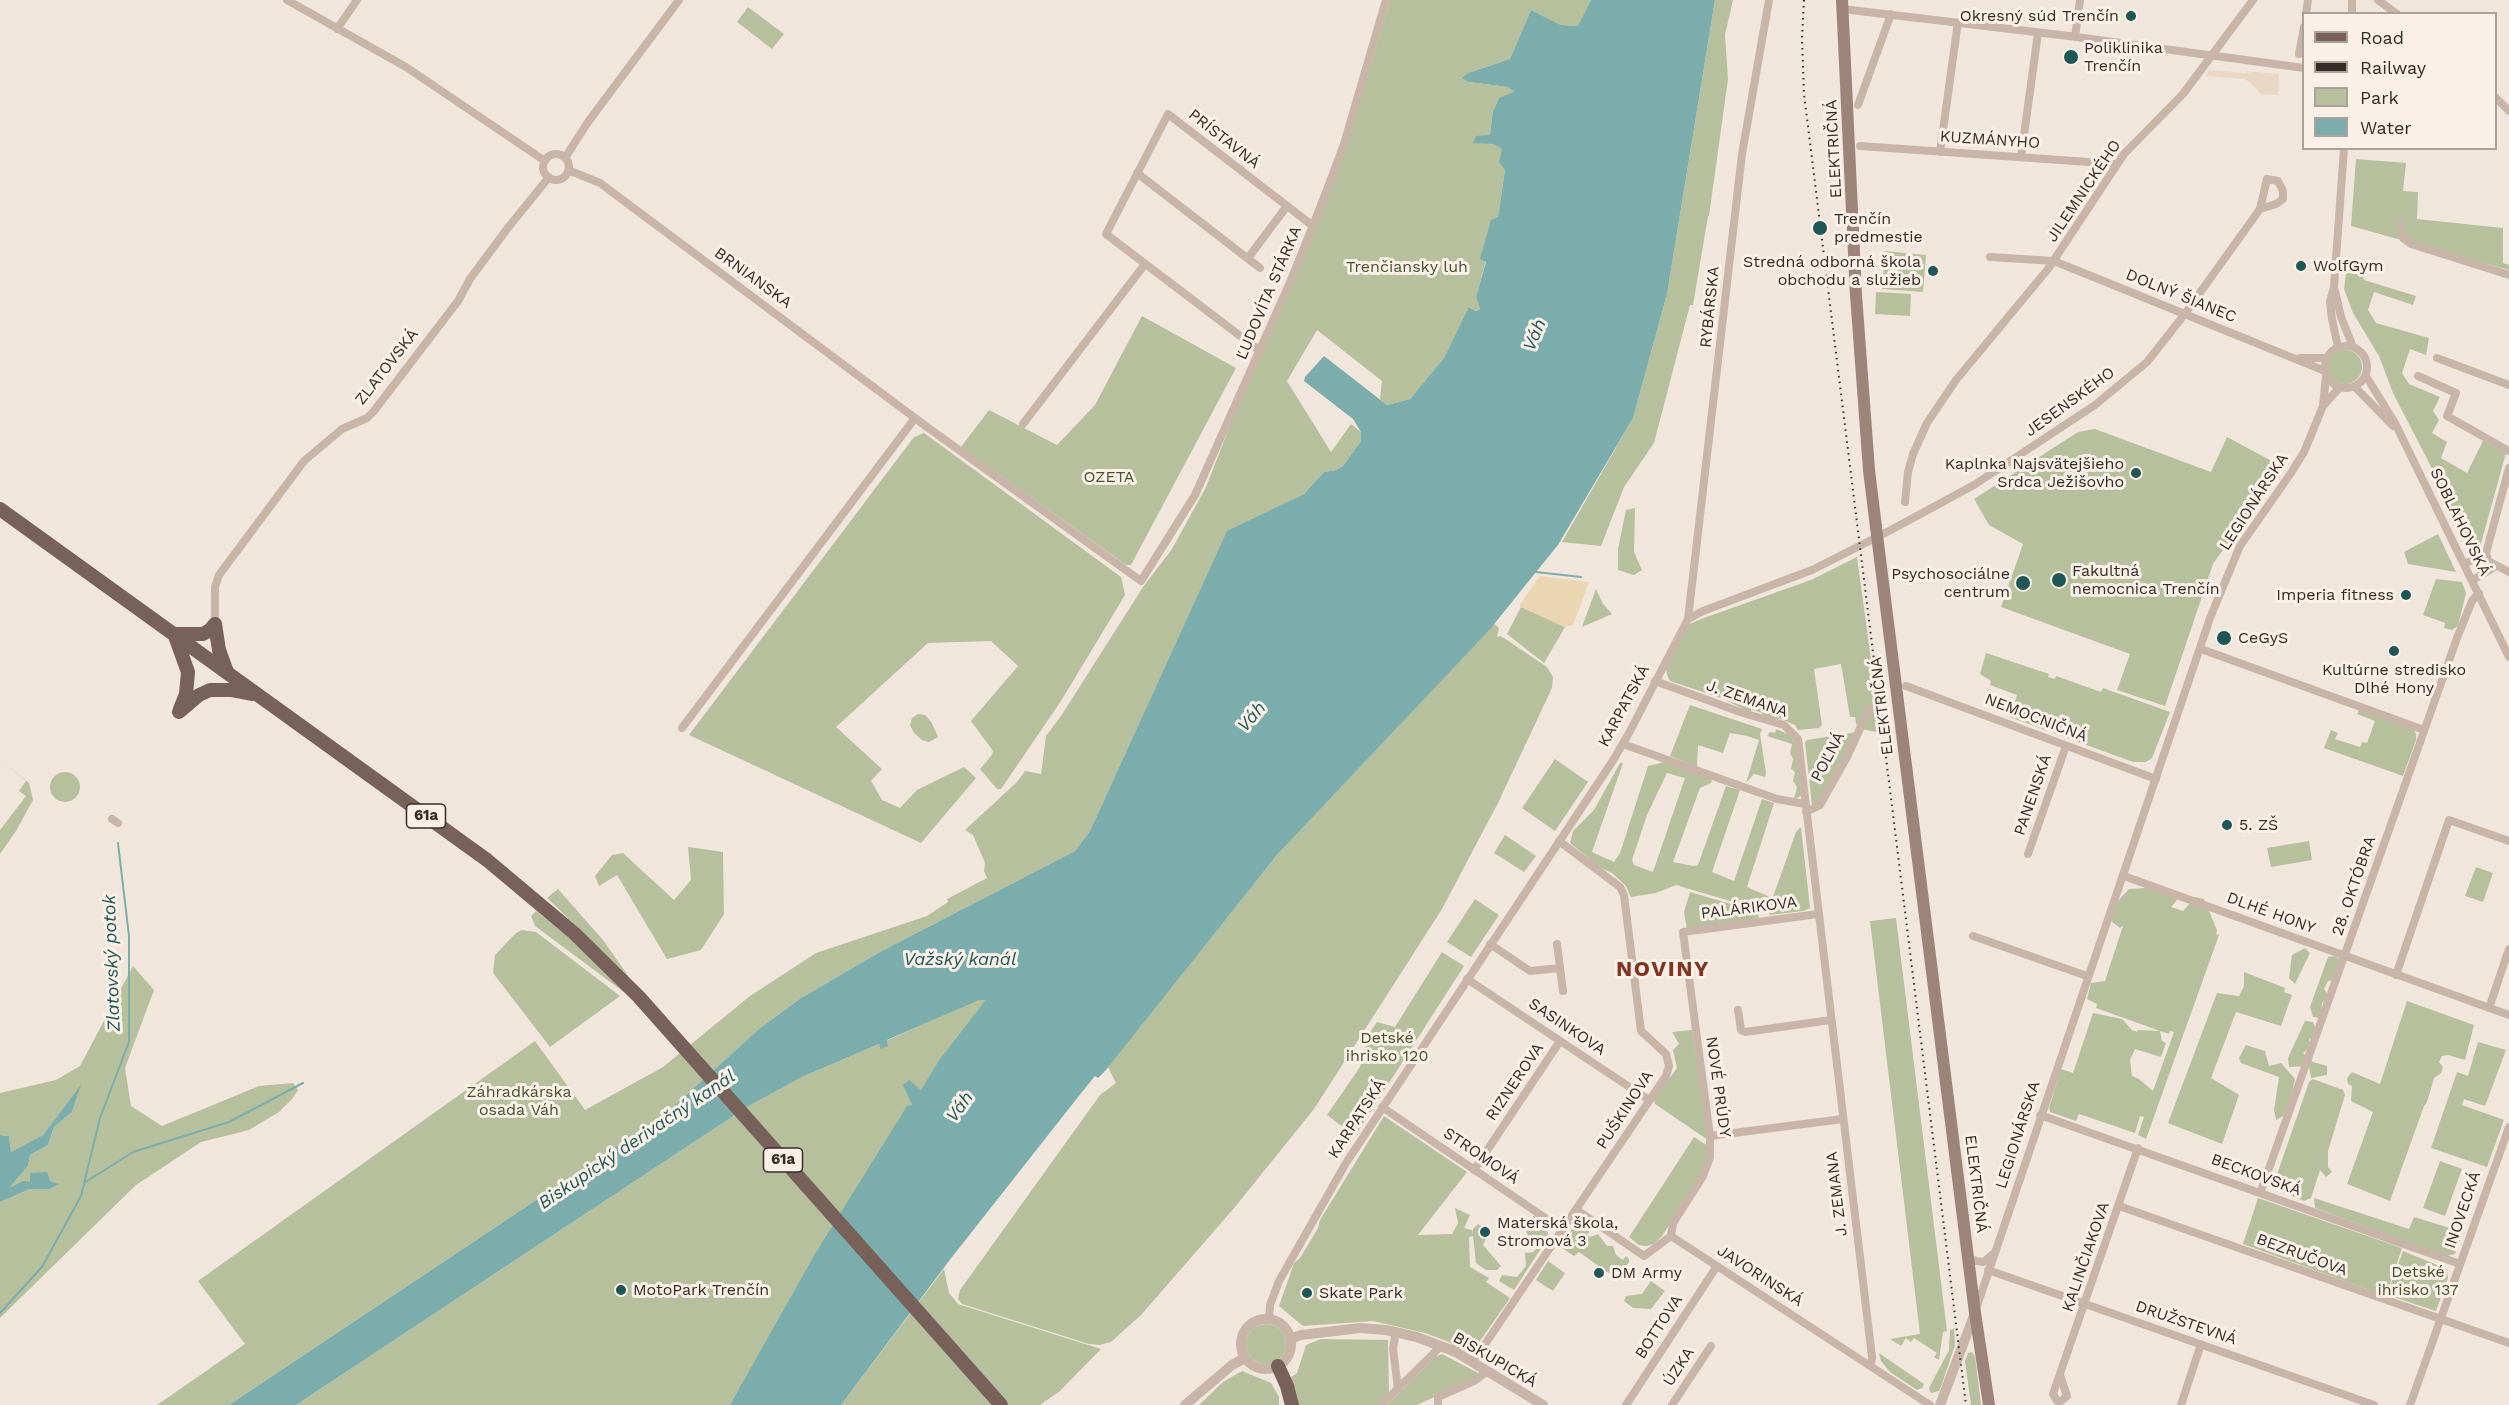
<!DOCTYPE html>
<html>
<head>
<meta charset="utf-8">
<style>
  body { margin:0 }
  #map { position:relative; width:2509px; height:1405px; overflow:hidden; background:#f1e6dc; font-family:"Work Sans",sans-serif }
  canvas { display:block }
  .legend { position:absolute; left:2302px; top:12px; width:195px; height:138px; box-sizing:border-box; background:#f9f0e8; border:2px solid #aba19b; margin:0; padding:8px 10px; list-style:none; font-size:18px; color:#362b28 }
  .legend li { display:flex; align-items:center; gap:12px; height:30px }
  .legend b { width:30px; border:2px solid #aba19b }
</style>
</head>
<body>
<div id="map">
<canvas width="2509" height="1405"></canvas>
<ul class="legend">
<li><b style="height:8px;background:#776159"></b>Road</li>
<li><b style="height:8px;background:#362b28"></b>Railway</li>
<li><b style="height:16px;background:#b6c09c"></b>Park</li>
<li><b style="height:16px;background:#7badac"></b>Water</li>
</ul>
</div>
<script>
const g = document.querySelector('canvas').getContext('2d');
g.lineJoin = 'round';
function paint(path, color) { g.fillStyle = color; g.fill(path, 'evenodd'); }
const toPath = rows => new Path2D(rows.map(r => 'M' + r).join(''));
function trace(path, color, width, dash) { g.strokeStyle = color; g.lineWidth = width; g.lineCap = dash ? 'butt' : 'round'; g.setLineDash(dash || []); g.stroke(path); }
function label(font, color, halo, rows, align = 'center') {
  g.font = font + ' "Work Sans",sans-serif'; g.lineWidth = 6; g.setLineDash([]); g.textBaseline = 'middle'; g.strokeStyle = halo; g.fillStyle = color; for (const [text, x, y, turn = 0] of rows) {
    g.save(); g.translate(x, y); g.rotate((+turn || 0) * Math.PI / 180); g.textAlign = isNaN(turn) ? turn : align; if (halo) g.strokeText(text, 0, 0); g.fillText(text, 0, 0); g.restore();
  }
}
paint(toPath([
  [1390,0,1591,0,1579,26,1561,25,1531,10,1510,59,1468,73,1469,82,1508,87,1515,93,1499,98,1493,111,1490,135,1474,143,1494,143,1502,149,1505,170,1498,217,1476,297,1480,309,1476,311,1470,307,1444,358,1410,399,1387,405,1380,399,1382,381,1317,330,1287,381,1331,452,1351,424,1361,432,1361,441,1343,466,1336,470,1324,472,1304,494,1227,532,1090,831,1075,851,878,953,801,998,759,1029,665,1114,229,1405,157,1405,245,1344,198,1281,535,1041,585,1110,663,1067,750,996,816,953,927,916,948,902,947,899,987,878,984,871,985,863,973,835,965,830,1017,782,1025,771,1041,774,1046,736,1061,716,1143,587,1172,549,1206,487,1325,184,1357,112],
  [1715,0,1733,0,1725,35,1728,79,1709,216,1708,216,1693,305,1690,305,1654,443,1624,487,1601,546,1562,542,1633,418,1667,294],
  [748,7,784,34,772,49,737,22],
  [2356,159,2406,163,2403,191,2418,192,2417,219,2503,228,2503,263,2509,265,2509,270,2351,226],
  [1885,251,1926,255,1923,292,1882,289],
  [2346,273,2362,274,2364,280,2416,296,2413,305,2374,292,2368,310,2376,323,2429,338,2426,355,2410,349,2402,373,2409,384,2440,397,2433,411,2439,420,2432,433,2447,442,2441,458,2467,473,2483,441,2506,453,2480,547,2477,549,2473,548,2393,393,2379,356,2353,313,2344,289],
  [1876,292,1911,294,1910,316,1875,314],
  [1142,316,1236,368,1131,565,1126,565,961,447,989,410,1057,445,1095,405],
  '2328 367a17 17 0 1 1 34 0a17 17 0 1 1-34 0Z',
  [2095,429,2211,472,2227,437,2279,465,2267,488,2213,564,2165,706,2117,690,2130,654,2001,607,2023,544,1989,525,1974,499,2078,432],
  [924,433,1121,577,1125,595,1061,701,1001,789,997,789,980,769,992,755,993,751,971,721,1018,666,991,641,928,643,836,727,882,769,871,781,882,800,900,808,917,790,964,767,976,778,921,843,689,735,914,437],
  [1635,508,1634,552,1642,570,1634,575,1618,570,1618,549,1626,510],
  [2438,534,2456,572,2408,564,2404,552],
  [1857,557,1881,733,1857,728,1855,717,1850,717,1841,664,1814,669,1822,725,1819,728,1798,730,1795,725,1781,719,1764,718,1762,713,1751,709,1751,713,1724,699,1670,681,1667,675,1666,668,1686,626,1701,619,1811,580],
  [2436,579,2462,582,2466,593,2458,626,2452,630,2444,628,2445,623,2423,615],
  [1596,589,1603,604,1612,614,1582,627],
  [1521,607,1565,627,1544,663,1507,634],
  [1494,624,1499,628,1497,637,1501,636,1547,667,1553,677,1552,688,1498,803,1442,909,1314,1109,1235,1207,1141,1315,1111,1342,1100,1345,1089,1344,962,1304,958,1299,960,1290,1100,1095,1116,1083,1108,1067,1115,1056,1276,856],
  [1986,653,2049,674,2048,677,2055,679,2056,676,2101,692,2103,688,2170,712,2152,758,2146,762,2133,762,2010,717,2017,695,1990,685,1991,681,1980,674],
  [1690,705,1762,729,1760,734,1766,773,1765,777,1754,774,1746,783,1759,740,1747,736,1730,733,1723,753,1698,745,1697,767,1670,756],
  [2359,710,2413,729,2416,734,2416,740,2403,776,2324,748,2331,730,2338,733,2335,739,2360,747,2362,742,2367,743,2375,721,2357,714],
  [918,714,925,715,932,723,938,737,929,742,922,740,914,733,910,725,912,718],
  [1776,729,1790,735,1795,743,1801,795,1799,797,1794,799,1797,787,1793,781,1795,772,1791,769,1793,759,1790,753,1792,744,1767,736,1770,732,1775,733],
  [1857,732,1819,804,1812,805,1805,742,1807,740],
  [1555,759,1588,782,1555,831,1522,808],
  [0,760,29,783,33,800,16,831,0,854,0,830,26,796,19,791,26,781],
  [1665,762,1712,778,1711,783,1700,788,1673,862,1693,866,1698,865,1726,786,1740,790,1712,872,1734,881,1762,799,1774,803,1747,887,1770,897,1764,911,1676,885,1656,893,1631,897,1626,886,1612,873,1599,867,1570,843,1573,831,1594,810,1620,763,1623,763,1592,852,1614,862,1620,853,1648,766],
  [1667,773,1685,778,1653,872,1634,865,1632,860,1647,815],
  '50 787a15 15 0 1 1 30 0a15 15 0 1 1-30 0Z',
  [1801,827,1810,908,1803,911,1770,915,1768,911,1796,832],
  [1505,835,1536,856,1524,872,1494,853],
  [2309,841,2312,860,2271,867,2267,848],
  [688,847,723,852,724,914,701,950,667,959,617,875,599,886,595,876,612,855,623,853,674,900,691,880],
  [2476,867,2493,873,2483,902,2465,896],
  [2166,887,2177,900,2171,907,2183,911,2195,897,2204,899,2217,930,2216,934,2219,935,2146,1139,2138,1135,2144,1117,2140,1116,2135,1133,2079,1114,2076,1121,2050,1112,2049,1108,2061,1069,2073,1073,2093,1013,2122,1019,2132,1030,2137,1032,2138,1030,2160,1031,2096,1008,2097,1004,2087,999,2091,983,2105,981,2123,926,2120,928,2111,921,2115,904,2129,889],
  [2160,1031,2169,1034,2170,1031,2174,1032,2153,1091,2139,1079,2132,1076,2130,1060,2135,1049,2161,1057,2166,1043,2162,1041],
  [558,889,603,940,629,977,547,898],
  [1690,892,1758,912,1759,920,1687,929,1684,912],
  [1475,899,1499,915,1471,957,1447,942],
  [536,911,570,938,625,993,535,926,531,916],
  [1896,918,1947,1331,1943,1332,1939,1360,1934,1357,1937,1353,1914,1338,1911,1342,1906,1338,1901,1346,1890,1339,1920,1334,1870,921],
  [522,930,536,932,620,996,550,1047,493,973,495,955,516,933],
  [2305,948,2310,953,2295,984,2289,978,2292,955],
  [1442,952,1464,966,1355,1136,1327,1115,1360,1067,1369,1034,1377,1022,1395,1027],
  [2335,956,2342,961,2335,980,2328,981,2324,989,2329,996,2322,1003,2321,1018,2313,1017,2310,1007,2328,957],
  [133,966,154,990,125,1068,131,1106,162,1126,259,1086,293,1083,298,1090,292,1099,279,1112,249,1130,201,1142,136,1185,0,1318,0,1202,30,1189,50,1189,58,1184,30,1174,31,1182,7,1190,28,1166,30,1155,48,1145,54,1127,72,1112,80,1087,43,1135,11,1152,9,1136,0,1135,0,1093,56,1080,80,1066],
  [2244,972,2285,988,2284,992,2292,995,2281,1026,2236,1012,2211,1078,2239,1095,2222,1144,2168,1123,2217,993,2239,996,2244,986],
  [979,999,987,1000,939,1060,921,1091,912,1084,906,1089,912,1105,730,1405,296,1405,747,1107,802,1077,879,1044,881,1048,885,1047,888,1045,886,1041],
  [2407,1001,2474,1025,2465,1060,2448,1055,2442,1056,2439,1062,2443,1067,2441,1073,2434,1078,2427,1102,2424,1106,2390,1201,2347,1184,2373,1112,2351,1101,2352,1086,2348,1084,2347,1078,2352,1072,2380,1084],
  [2305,1021,2313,1022,2317,1032,2309,1040,2312,1046,2303,1053,2313,1062,2327,1066,2327,1075,2311,1078,2309,1066,2289,1067,2288,1058],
  [1692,1030,1708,1140,1655,1104,1654,1099,1677,1068,1673,1050,1679,1044,1672,1032],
  [2478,1042,2506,1050,2485,1106,2464,1099,2462,1105,2504,1120,2487,1167,2431,1148,2457,1072,2468,1076],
  [2246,1045,2265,1051,2269,1066,2281,1063,2295,1079,2291,1098,2293,1111,2276,1120,2274,1110,2279,1077,2241,1063,2239,1058],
  [2313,1079,2343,1090,2345,1095,2328,1151,2328,1167,2332,1172,2326,1177,2320,1170,2311,1198,2304,1201,2275,1189,2274,1183,2309,1082],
  [1384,1116,1467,1172,1418,1235,1452,1234,1458,1223,1455,1208,1470,1215,1464,1228,1472,1230,1472,1234,1473,1229,1478,1224,1489,1232,1483,1245,1501,1266,1497,1270,1486,1270,1476,1263,1473,1236,1469,1237,1470,1267,1489,1278,1486,1282,1510,1298,1480,1341,1470,1350,1453,1347,1449,1342,1425,1333,1373,1321,1303,1326,1279,1306,1294,1263,1300,1258,1318,1228,1320,1220],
  [1694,1137,1711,1148,1706,1170,1662,1236,1654,1244,1646,1246,1639,1245,1629,1237],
  [2440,1161,2462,1169,2445,1216,2423,1208],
  [2258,1198,2402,1248,2386,1296,2243,1244],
  [2314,1198,2409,1229,2414,1217,2463,1232,2455,1254,2446,1256,2315,1208],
  [1534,1215,1545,1226,1549,1236,1514,1290,1499,1281,1502,1275,1517,1277,1526,1266,1525,1253,1533,1252,1541,1244,1530,1238,1526,1232],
  [1580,1223,1592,1227,1587,1235,1590,1237,1598,1234,1607,1246,1613,1246,1616,1255,1623,1260,1626,1256,1629,1259,1629,1262,1618,1277,1607,1272,1579,1252,1574,1256,1559,1246,1575,1225],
  [2403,1251,2447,1269,2448,1278,2436,1311,2387,1295],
  [1548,1261,1565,1273,1553,1291,1536,1280],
  [944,1269,949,1293,958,1304,1101,1349,1060,1391,1040,1405,841,1405],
  [1651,1281,1665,1291,1651,1309,1633,1308,1624,1301,1626,1296,1642,1294],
  '1246 1344a20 20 0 1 1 40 0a20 20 0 1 1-40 0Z',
  [1954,1329,1955,1345,1942,1384,1939,1391,1931,1393,1929,1388,1949,1350,1950,1330],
  [1321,1339,1388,1340,1389,1394,1376,1405,1297,1405,1291,1377,1297,1373,1306,1345],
  [1972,1352,1975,1356,1981,1405,1971,1405,1965,1361,1968,1353],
  [1879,1353,1924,1384,1922,1388,1917,1390,1890,1372,1881,1361],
  [1442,1354,1482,1375,1417,1405,1387,1405,1435,1357],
  [1242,1371,1271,1383,1279,1397,1279,1405,1199,1405,1223,1382]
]), '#b6c09c');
paint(toPath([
  [1540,576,1589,582,1573,625,1565,627,1519,606]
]), '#ecd5b3');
paint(toPath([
  [2209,70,2243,73,2255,72,2279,74,2278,95,2261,94,2250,82,2244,79,2206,76]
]), '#e9d6c3');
paint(toPath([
  [1591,0,1715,0,1667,294,1633,418,1558,545,1536,572,1491,628,1276,856,1105,1071,1098,1078,1095,1076,1082,1092,952,1257,841,1405,730,1405,815,1254,907,1106,912,1105,903,1085,909,1080,921,1090,939,1060,986,1000,979,1000,887,1040,888,1046,881,1049,879,1044,802,1077,747,1107,296,1405,229,1405,665,1114,759,1029,801,998,878,953,1075,851,1090,831,1227,531,1304,494,1324,472,1336,470,1343,466,1361,441,1361,432,1353,419,1304,381,1305,377,1324,356,1387,405,1410,399,1444,358,1469,307,1476,311,1480,309,1476,297,1486,262,1480,259,1491,220,1498,217,1505,170,1499,162,1502,149,1494,144,1473,143,1476,136,1490,135,1493,111,1499,98,1514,92,1508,87,1469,82,1462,78,1468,73,1510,59,1531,10,1561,25,1578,26],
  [81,1085,72,1112,54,1127,48,1145,30,1155,28,1166,9,1188,23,1181,30,1182,30,1173,47,1172,50,1181,59,1184,50,1189,30,1189,0,1202,0,1135,9,1136,11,1152,43,1135]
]), '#7badac');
trace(toPath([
  [1536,572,1581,577],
  [84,1183,133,1152,229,1122,303,1083],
  [0,1313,42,1267,81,1196,100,1118,129,1042,129,936,118,843]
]), '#7badac', 2);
trace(toPath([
  [287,0,406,67,545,161],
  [2378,0,2397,14],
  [1842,9,2069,36,2304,68],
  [2306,14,2308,0],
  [2352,14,2352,0],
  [337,29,357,0],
  [2075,37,2080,0],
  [2299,54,2304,27],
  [2496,98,2509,111],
  [1858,105,1891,14],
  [1860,146,2117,164],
  [1940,152,1958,22],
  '543 167a13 13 0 1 1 26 0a13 13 0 1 1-26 0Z',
  [2021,157,2038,33],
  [565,158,588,122,679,0],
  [568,170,600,183,927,427,1141,581,1195,495,1288,287,1320,209,1344,144,1386,0],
  [1137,173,1260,268],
  [2400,223,2403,238,2411,244,2509,275],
  [1990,257,2054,261,2325,371],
  [1248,258,1287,206],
  [2335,291,2341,317,2353,347],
  '2325 367a21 21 0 1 1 42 0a21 21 0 1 1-42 0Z',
  [2338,347,2332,319,2330,301,2334,287,2344,148],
  [1260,351,1106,234,1168,114,1313,226],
  [2300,358,2327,358],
  [2437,358,2509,385],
  [2366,376,2395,423,2509,657],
  [2418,376,2456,393,2447,416,2509,451],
  [2355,387,2393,426],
  [2323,406,2339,388],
  [1023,424,1145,264],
  [2509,468,2486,553,2488,561,2509,572],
  [1905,502,1908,472,1913,454,1927,423,1956,380,2048,269,2124,154,2183,94,2253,0],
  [2465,564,2486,553],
  [2473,580,2496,566],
  [1688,619,1742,154,1769,0],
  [215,624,215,587,219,575,304,461,342,429,367,418,374,411,458,301,470,279,507,229,549,177],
  [2201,649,2424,730],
  [1655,681,1743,713,1784,725,1798,739,1872,1357,1871,1365],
  [1906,686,2156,779],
  [682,728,915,418],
  [1623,744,1777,799,1805,804],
  [1806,812,1820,805,1847,757,1869,709],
  [112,819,118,823],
  [2028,854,2066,746],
  [2124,876,2509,1015],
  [1973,936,2087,976],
  [1490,944,1530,971,1560,968],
  [1557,944,1563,991],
  [2396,975,2449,820,2509,841],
  [1467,979,1649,1100],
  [2489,1008,2509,949],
  [1738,1010,1741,1030,1745,1032,1831,1020],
  [1382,1107,1563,1230],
  [2040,1115,2460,1264],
  [1710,1136,1843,1119],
  [1474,1170,1560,1041],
  [2261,1191,2457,638,2472,601,2479,593],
  [2119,1206,2509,1343],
  [1577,1210,1644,1256,1671,1236,1930,1405],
  [1671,1236,1673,1223,1703,1176,1710,1157,1710,1136,1683,932,1818,914],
  [1968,1257,1976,1261,1984,1262,1993,1254],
  [1988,1270,2374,1405],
  [1976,1309,2210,618,2240,546,2291,473,2304,452,2323,406,2326,376],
  [1269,1320,1270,1305,1279,1281,1346,1163,1612,762,1629,733,1688,619,1703,611,1812,570,1889,531,1974,485,2095,405,2147,362,2184,315,2260,209,2267,179,2278,181,2283,191,2283,199,2276,204,2260,209],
  [1396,1332,1393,1348,1398,1389],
  [1473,1362,1666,1076,1669,1066,1666,1054,1641,1031,1624,895,1620,887,1559,841],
  [2060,1375,2067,1396,2061,1401,2057,1401,2053,1394,2138,1148],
  [1381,1405,1441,1346],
  [1438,1405,1438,1397,1474,1381,1488,1371],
  [1626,1405,1717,1266],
  [1672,1405,1711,1346],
  [2181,1405,2201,1344],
  [2410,1405,2509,1127]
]), '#c9b5a8', 8);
trace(toPath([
  '1241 1344a25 25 0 1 1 50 0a25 25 0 1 1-50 0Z',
  [1290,1339,1301,1335,1360,1328,1386,1330,1417,1337,1456,1352,1543,1405],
  [1185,1405,1232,1365,1245,1358],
  [1940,1405,1975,1313]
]), '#c9b5a8', 10);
trace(toPath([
  [1842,0,1856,295,1869,470,1876,527],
  [1880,559,1975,1313,1989,1405]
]), '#9c8479', 12);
trace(toPath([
  [0,509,487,860,574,933,639,997,1001,1405],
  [215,624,219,650,227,672],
  [174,634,203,634,210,630,215,624],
  [175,636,188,672,186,694,180,709],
  [179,712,199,695,210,690,232,690,253,694],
  [1278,1366,1287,1386,1292,1405]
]), '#776159', 14);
trace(toPath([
  [1804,0,1802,38,1804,94,1966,1405]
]), '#362b28', 2, [1.5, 4.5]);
trace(toPath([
  [1876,527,1880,559]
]), '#9c8479', 12);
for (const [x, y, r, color] of [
  [2131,16,6,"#1f5656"],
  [2071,57,8,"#1f5656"],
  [1820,228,8,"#1f5656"],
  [2301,266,6,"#1f5656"],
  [1933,271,6,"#1f5656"],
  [2136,473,6,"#1f5656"],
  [2059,580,8,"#1f5656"],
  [2023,583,8,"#1f5656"],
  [2406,595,6,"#1f5656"],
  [2224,638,8,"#1f5656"],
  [2394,651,6,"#1f5656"],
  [2227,825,6,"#1f5656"],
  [1485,1232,6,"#1f5656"],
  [1599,1273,6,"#1f5656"],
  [621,1290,6,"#1f5656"],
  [1307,1293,6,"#1f5656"]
]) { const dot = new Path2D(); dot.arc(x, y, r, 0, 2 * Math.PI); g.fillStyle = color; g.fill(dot); trace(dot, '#f9f0e8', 2); }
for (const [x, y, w] of [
  [426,816,39],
  [783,1160,39]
]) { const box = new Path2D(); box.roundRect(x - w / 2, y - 12, w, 24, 4.5); g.fillStyle = '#f9f0e8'; g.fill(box); trace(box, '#362b28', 1.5); }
label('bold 15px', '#362b28', null, [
  ["61a",426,816],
  ["61a",783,1160]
]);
label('16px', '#362b28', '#f9f0e8', [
  ["Okresný súd Trenčín",2119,16,"right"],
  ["Poliklinika",2084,48],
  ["Trenčín",2084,66],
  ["Trenčín",1834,219],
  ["predmestie",1834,237],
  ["Stredná odborná škola",1921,262,"right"],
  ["obchodu a služieb",1921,280,"right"],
  ["WolfGym",2313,266],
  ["Kaplnka Najsvätejšieho",2124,464,"right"],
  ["Srdca Ježišovho",2124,482,"right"],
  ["Fakultná",2072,571],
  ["nemocnica Trenčín",2072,589],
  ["Psychosociálne",2010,574,"right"],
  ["centrum",2010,592,"right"],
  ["Imperia fitness",2394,595,"right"],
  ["CeGyS",2238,638],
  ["Kultúrne stredisko",2394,670,"center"],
  ["Dlhé Hony",2394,688,"center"],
  ["5. ZŠ",2239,825],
  ["Materská škola,",1497,1223],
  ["Stromová 3",1497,1241],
  ["DM Army",1611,1273],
  ["MotoPark Trenčín",633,1290],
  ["Skate Park",1319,1293]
], 'left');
label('16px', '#362b28', '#f9f0e8', [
  ["PRÍSTAVNÁ",1224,139,38],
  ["KUZMÁNYHO",1990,140,4],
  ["ELEKTRIČNÁ",1834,149,-93],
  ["JILEMNICKÉHO",2084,191,-56],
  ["BRNIANSKA",753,278,36],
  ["ĽUDOVÍTA STÁRKA",1269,293,-67],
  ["DOLNÝ ŠIANEC",2181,296,22],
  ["RYBÁRSKA",1710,307,-84],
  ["ZLATOVSKÁ",387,367,-52],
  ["JESENSKÉHO",2070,402,-36],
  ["LEGIONÁRSKA",2254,502,-57],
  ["SOBLAHOVSKÁ",2460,522,64],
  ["J. ZEMANA",1747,699,19],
  ["KARPATSKÁ",1624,706,-62],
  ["ELEKTRIČNÁ",1882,706,-97],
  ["NEMOCNIČNÁ",2036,718,21],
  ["POĽNÁ",1828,757,-62],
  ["PANENSKÁ",2033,795,-71],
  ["28. OKTÓBRA",2354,886,-71],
  ["PALÁRIKOVA",1749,908,-7],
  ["DLHÉ HONY",2271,913,20],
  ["SASINKOVA",1567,1027,34],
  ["RIZNEROVA",1515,1082,-56],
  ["NOVÉ PRÚDY",1718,1087,82],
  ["PUŠKINOVA",1625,1110,-57],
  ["KARPATSKÁ",1357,1119,-57],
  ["LEGIONÁRSKA",2018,1135,-72],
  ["STROMOVÁ",1481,1156,34],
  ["BECKOVSKÁ",2256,1175,20],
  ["ELEKTRIČNÁ",1976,1184,83],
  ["J. ZEMANA",1837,1194,-97],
  ["INOVECKÁ",2463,1210,-71],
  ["BEZRUČOVA",2302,1255,20],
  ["KALINČIAKOVA",2086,1257,-71],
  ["JAVORINSKÁ",1760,1276,33],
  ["DRUŽSTEVNÁ",2186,1323,19],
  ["BOTTOVA",1659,1327,-57],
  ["BISKUPICKÁ",1495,1360,30],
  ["ÚZKA",1679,1367,-57]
]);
label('16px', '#48532c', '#f9f0e8', [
  ["Trenčiansky luh",1407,267],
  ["OZETA",1109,477],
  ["Detské",1387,1038],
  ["ihrisko 120",1387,1056],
  ["Záhradkárska",519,1092],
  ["osada Váh",519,1110],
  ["Detské",2418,1272],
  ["ihrisko 137",2418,1290]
]);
label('italic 18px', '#1f5656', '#f9f0e8', [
  ["Váh",1535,335,-68],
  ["Váh",1252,717,-49],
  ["Važský kanál",960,960],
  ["Zlatovský potok",112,963,-92],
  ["Váh",960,1107,-54],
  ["Biskupický derivačný kanál",637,1140,-34]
]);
g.letterSpacing = '1.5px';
label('bold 22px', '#823423', '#f9f0e8', [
  ["NOVINY",1663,970]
]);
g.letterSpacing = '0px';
</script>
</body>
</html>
